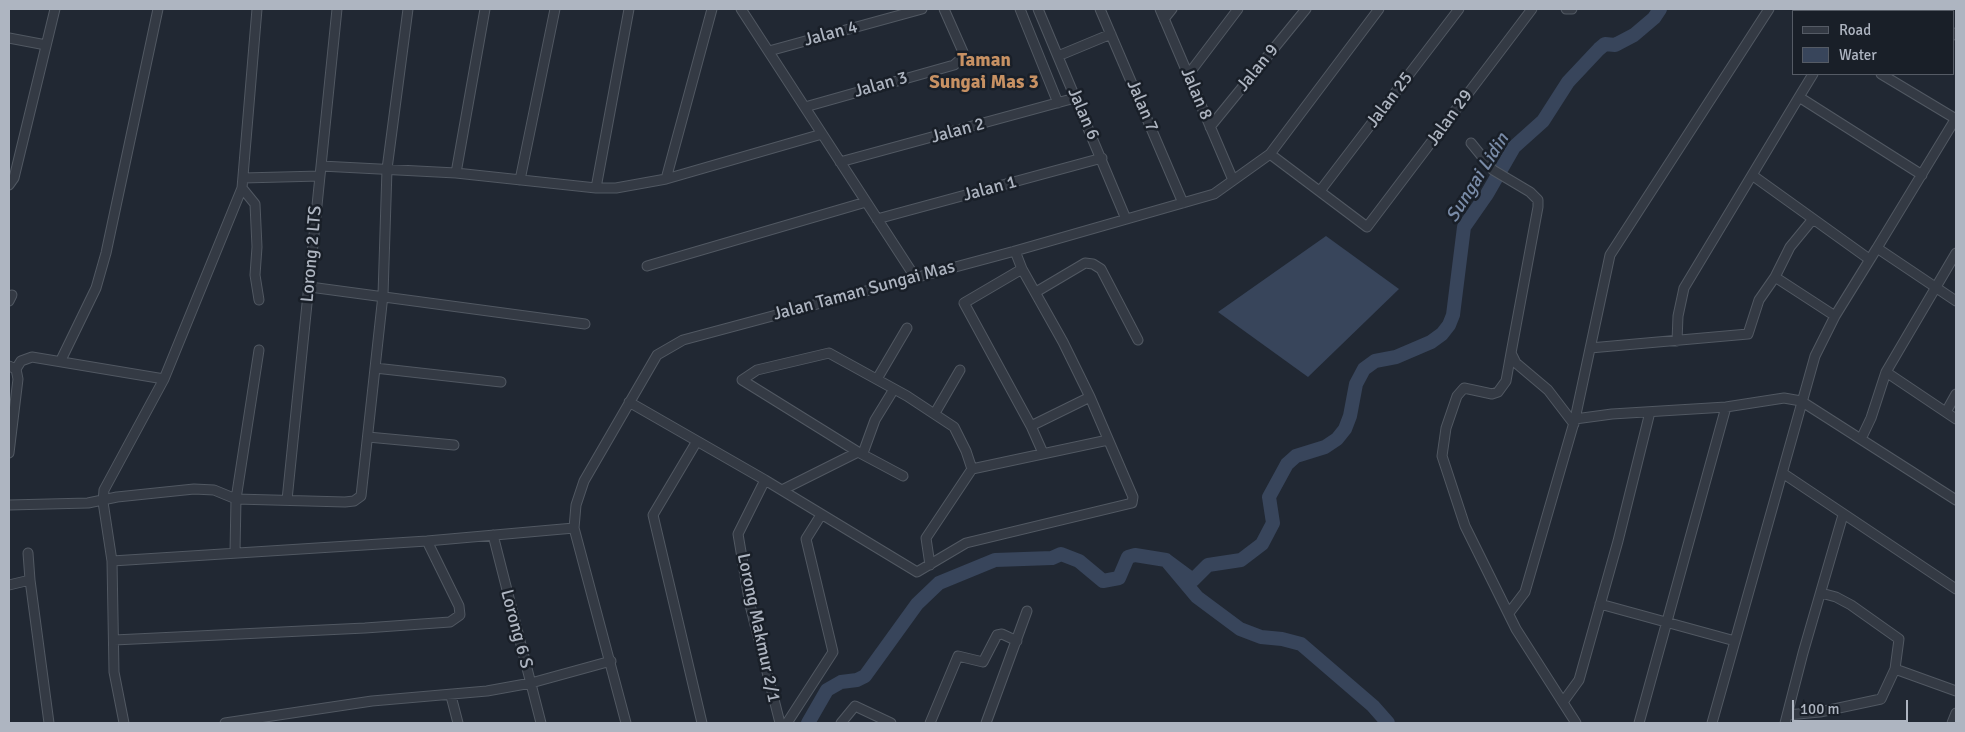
<!DOCTYPE html>
<html>
<head>
<meta charset="utf-8">
<style>
  body { margin:0 }
  #map { position:relative; width:1965px; height:732px; overflow:hidden; background:#212833; font-family:Signika,sans-serif }
  canvas { display:block }
  .frame { position:absolute; inset:0; border:10px solid #aeb5c1; pointer-events:none }
  .legend { position:absolute; left:1792px; top:10px; width:162px; height:65px; box-sizing:border-box; background:#191f28; border:1px solid #555b65; margin:0; padding:6px 9px; list-style:none; font-size:15px; color:#aeb5c1 }
  .legend li { display:flex; align-items:center; gap:10px; height:25px }
  .legend b { width:25px; border:1px solid #555b65 }
  .scale { position:absolute; left:1792px; top:700px; width:116px; height:22px; box-sizing:border-box; border:2px solid #aeb5c1; border-top:0; padding-left:6px; font-size:15px; line-height:18px; white-space:nowrap; color:#aeb5c1; -webkit-text-stroke:4px #191f28; paint-order:stroke }
</style>
</head>
<body>
<div id="map">
<canvas width="1965" height="732"></canvas>
<div class="frame"></div>
<ul class="legend">
<li><b style="height:6px;background:#343a44"></b>Road</li>
<li><b style="height:14px;background:#38455b"></b>Water</li>
</ul>
<div class="scale">100 m</div>
</div>
<script>
const g = document.querySelector('canvas').getContext('2d');
g.lineJoin = 'round';
function paint(path, color) { g.fillStyle = color; g.fill(path, 'evenodd'); }
const toPath = rows => new Path2D(rows.map(r => 'M' + r).join(''));
function trace(path, color, width, dash) { g.strokeStyle = color; g.lineWidth = width; g.lineCap = dash ? 'butt' : 'round'; g.setLineDash(dash || []); g.stroke(path); }
function label(font, color, halo, rows, align = 'center') {
  g.font = font + ' Signika,sans-serif'; g.lineWidth = 5; g.setLineDash([]); g.textBaseline = 'middle'; g.strokeStyle = halo; g.fillStyle = color; for (const [text, x, y, turn = 0] of rows) {
    g.save(); g.translate(x, y); g.rotate((+turn || 0) * Math.PI / 180); g.textAlign = isNaN(turn) ? turn : align; if (halo) g.strokeText(text, 0, 0); g.fillText(text, 0, 0); g.restore();
  }
}
paint(toPath([
  [1326,236,1399,289,1308,377,1218,312]
]), '#38455b');
trace(toPath([
  [1166,560,1193,580,1208,565,1241,560,1262,544,1273,523,1269,497,1287,464,1296,456,1325,447,1337,439,1345,429,1350,416,1356,384,1364,369,1375,361,1396,357,1431,342,1442,334,1449,325,1453,315,1464,227,1487,194,1514,147,1543,121,1568,82,1599,49,1605,44,1615,45,1634,35,1654,18,1660,9],
  [808,723,827,690,841,682,857,680,865,676,917,604,939,583,995,560,1052,558,1061,554,1079,561,1103,581,1119,578,1128,557,1135,555,1166,560,1197,597,1240,629,1261,637,1282,639,1301,644,1373,706,1388,723]
]), '#38455b', 14);
const minor = toPath([
  [712,9,666,179,822,134],
  [741,9,915,277],
  [1020,9,1058,103],
  [1038,9,1126,219],
  [1100,9,1183,203],
  [1160,9,1233,180],
  [1566,9,1572,9],
  [1915,9,1919,11],
  [1850,11,1852,9],
  [1164,19,1172,9],
  [1954,33,1956,35],
  [9,38,46,45],
  [769,51,922,9],
  [1058,56,1111,34],
  [1813,74,1799,97,1922,175],
  [1881,74,1956,119],
  [1188,75,1238,9],
  [805,107,954,65,961,59,963,52,944,9],
  [1956,118,1877,248,1956,301],
  [1210,127,1306,9],
  [1471,143,1493,170,1530,192,1538,200,1538,207,1511,353,1516,363,1548,390,1574,424],
  [1270,154,1367,227,1532,9],
  [840,162,1075,98],
  [321,166,456,173,596,188,616,188,666,179],
  [456,173,485,9],
  [1752,175,1869,259],
  [243,178,320,176],
  [520,180,555,9],
  [9,185,14,178,55,9],
  [242,188,255,204,257,247,255,275,259,300],
  [596,188,629,9],
  [1320,191,1459,9],
  [877,219,1102,158],
  [647,266,866,202],
  [1022,269,964,303,1031,426,1043,453],
  [1775,277,1835,316],
  [310,287,585,324],
  [1036,292,1085,263,1093,264,1101,269,1138,340],
  [9,301,12,295],
  [1677,341,1678,316,1684,288,1799,97],
  [1590,348,1748,334,1759,300,1775,277,1790,247,1813,219],
  [1511,353,1506,381,1498,392,1492,394,1464,388,1457,396,1446,428,1442,456,1465,526,1516,629,1576,723],
  [61,360,96,288,106,253,158,9],
  [9,366,16,369,18,379,9,453],
  [375,368,501,382],
  [16,369,21,361,32,357,164,379],
  [1886,372,1956,419],
  [877,379,907,328],
  [629,402,765,480,917,572,966,543,1132,503,1133,497,1090,397,1063,342,1022,269,1015,251],
  [1946,412,1956,394],
  [935,413,960,370],
  [1575,419,1612,414,1726,407,1784,398,1801,401,1956,500],
  [1031,426,1090,397],
  [368,437,454,445],
  [1861,439,1871,418,1886,372,1956,253],
  [697,441,653,515,702,723],
  [858,452,742,380,757,370,829,353,907,396,954,427,966,451,972,469],
  [863,453,875,420,894,389],
  [1784,474,1956,589],
  [765,480,738,534,750,605,780,723],
  [782,490,858,452,903,476],
  [287,500,337,9],
  [9,505,88,503,117,497,194,489,214,490,236,499,345,502,354,501,361,496,383,295,387,169,408,9],
  [493,535,541,723],
  [235,552,236,499,259,350],
  [28,553,30,580],
  [112,561,427,541,574,528],
  [930,565,926,538,972,469,1108,440],
  [9,585,30,580,49,723],
  [1600,604,1735,641],
  [1509,613,1525,592,1575,419,1610,255,1769,9],
  [114,640,365,628,450,622,460,615,459,606,427,541],
  [1895,669,1956,691],
  [451,696,458,723],
  [1563,702,1579,680,1618,541,1650,412],
  [1787,715,1820,712,1881,699,1895,669,1899,639,1851,605,1836,597,1821,593],
  [124,723,114,672,112,561,103,502,104,490,164,379,242,188,257,9],
  [225,723,372,701,487,691,531,683,611,661],
  [626,723,574,528,576,505,584,481,657,355,683,340,1015,251,1214,194,1270,154,1379,9],
  [787,723,833,652,806,539,821,515],
  [841,723,855,706,891,723],
  [930,723,958,656,983,662,997,635,1002,634,1017,641],
  [986,723,1027,611],
  [1639,723,1726,407],
  [1712,723,1815,356,1835,316,1877,248],
  [1785,723,1803,653,1843,515],
  [1952,723,1956,713]
]);
trace(minor, '#515862', 11);
trace(minor, '#343a44', 9);
label('18px', '#aeb5c1', '#191f28', [
  ["Jalan 4",831,34,-15],
  ["Jalan 9",1258,68,-51],
  ["Jalan 3",881,85,-16],
  ["Jalan 8",1196,94,67],
  ["Jalan 25",1390,100,-53],
  ["Jalan 7",1142,106,67],
  ["Jalan 6",1083,114,67],
  ["Jalan 29",1450,118,-54],
  ["Jalan 2",958,131,-15],
  ["Jalan 1",990,189,-15],
  ["Lorong 2 LTS",312,254,-85],
  ["Jalan Taman Sungai Mas",864,291,-15],
  ["Lorong Makmur 2/1",758,628,78],
  ["Lorong 6 S",516,629,75]
]);
label('bold 19px', '#c79163', '#191f28', [
  ["Taman",984,61],
  ["Sungai Mas 3",984,83]
]);
label('italic 19px', '#798ba7', '#191f28', [
  ["Sungai Lidin",1478,178,-58]
]);
</script>
</body>
</html>
